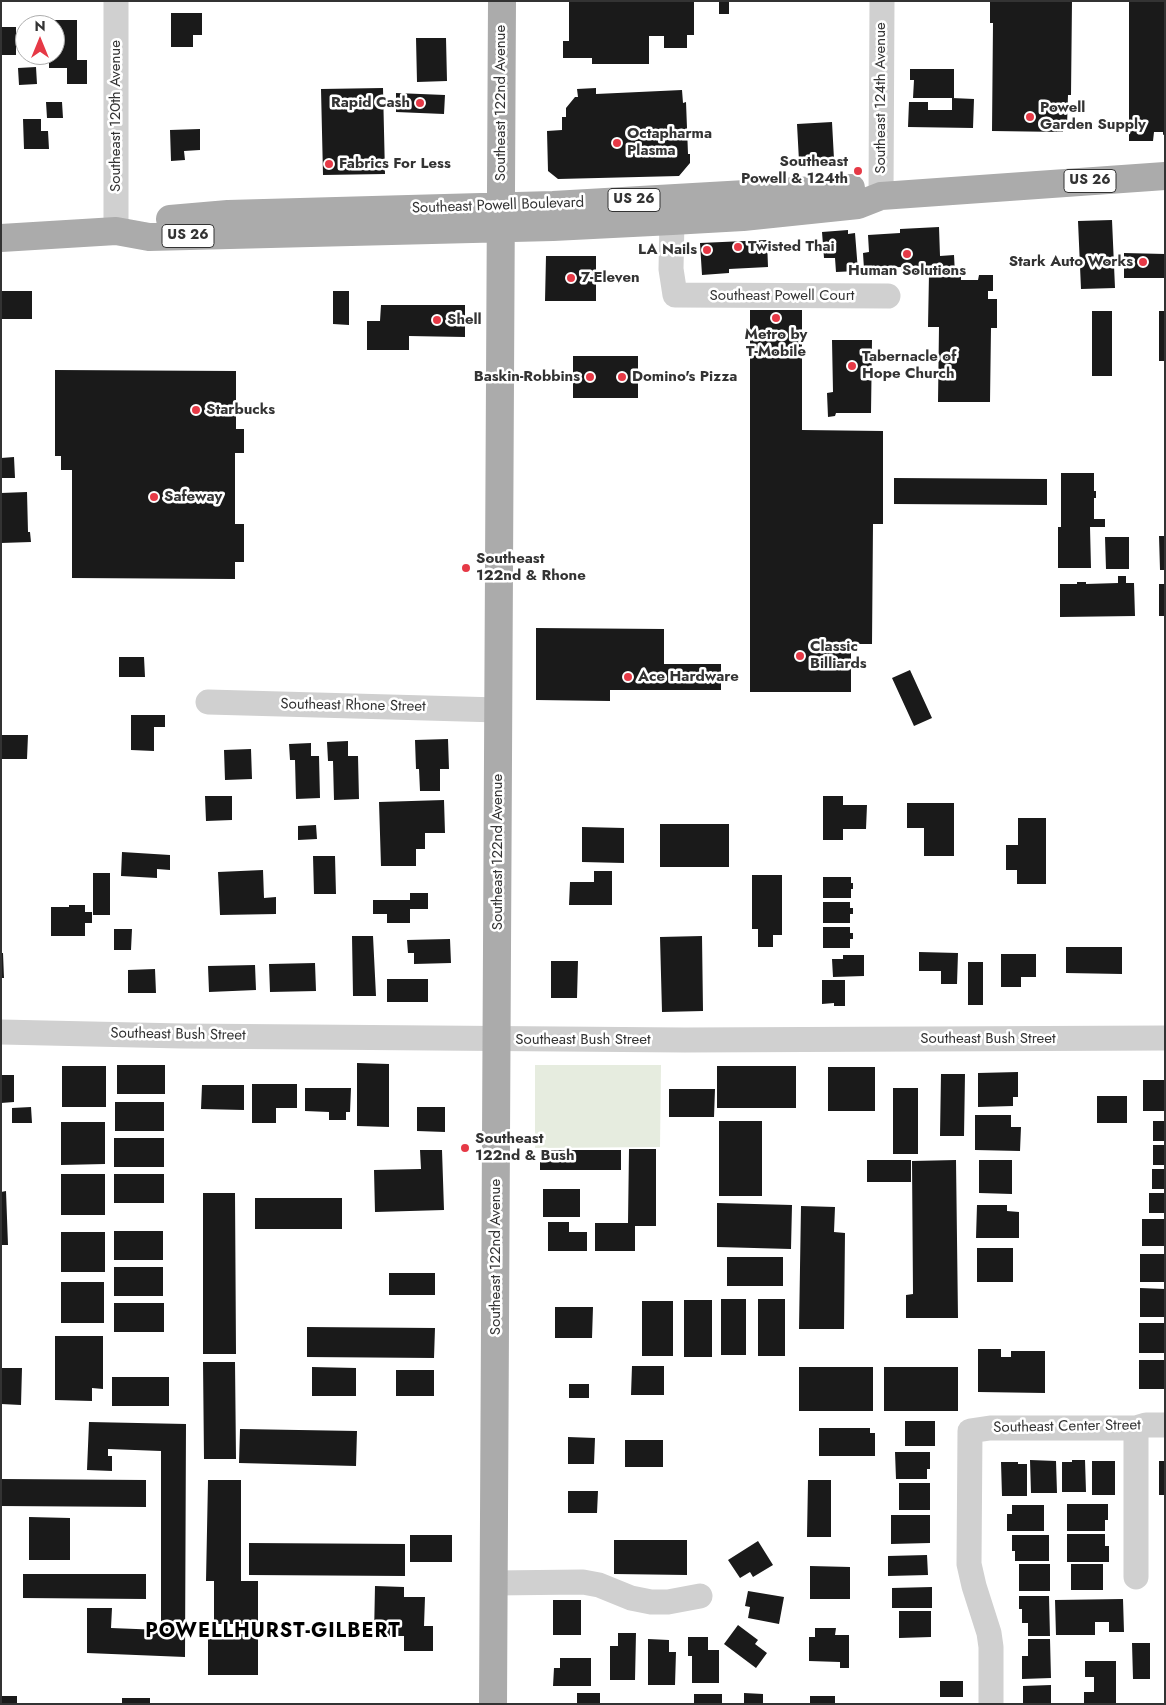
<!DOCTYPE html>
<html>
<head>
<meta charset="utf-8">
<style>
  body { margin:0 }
  #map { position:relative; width:1166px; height:1705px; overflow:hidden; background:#fff; font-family:Jost,sans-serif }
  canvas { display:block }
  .frame { position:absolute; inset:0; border:2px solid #333; pointer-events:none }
  .north { position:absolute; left:15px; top:15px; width:50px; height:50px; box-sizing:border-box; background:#fff; border:1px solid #adadad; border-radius:50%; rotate:0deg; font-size:14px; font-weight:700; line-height:20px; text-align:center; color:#333 }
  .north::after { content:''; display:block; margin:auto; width:18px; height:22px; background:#e63946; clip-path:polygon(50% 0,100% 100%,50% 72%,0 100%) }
</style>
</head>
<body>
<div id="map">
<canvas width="1166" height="1705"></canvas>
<div class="frame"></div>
<div class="north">N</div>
</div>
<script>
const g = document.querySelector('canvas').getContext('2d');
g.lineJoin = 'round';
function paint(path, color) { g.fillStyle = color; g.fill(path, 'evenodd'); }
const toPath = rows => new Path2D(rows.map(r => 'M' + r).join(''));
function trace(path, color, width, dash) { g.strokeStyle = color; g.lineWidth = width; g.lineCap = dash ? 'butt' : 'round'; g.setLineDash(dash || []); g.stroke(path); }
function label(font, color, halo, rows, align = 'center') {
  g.font = font + ' Jost,sans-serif'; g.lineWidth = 5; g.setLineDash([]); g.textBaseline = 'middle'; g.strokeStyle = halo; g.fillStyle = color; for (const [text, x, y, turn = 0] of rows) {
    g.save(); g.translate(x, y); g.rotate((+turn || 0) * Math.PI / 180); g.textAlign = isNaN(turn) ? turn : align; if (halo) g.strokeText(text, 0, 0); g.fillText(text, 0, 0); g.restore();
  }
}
paint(toPath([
  [535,1065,661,1065,660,1147,535,1148]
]), '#e6ecdf');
paint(toPath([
  [569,1,694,1,694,35,687,35,687,48,664,48,664,36,649,36,649,64,592,64,592,58,563,58,563,41,569,41],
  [719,1,729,1,729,14,719,14],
  [990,1,1072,1,1071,95,1068,95,1067,126,1063,126,1063,132,992,131,993,23,990,23],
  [1129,1,1165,1,1165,134,1163,135,1163,132,1154,132,1153,141,1129,141],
  [171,13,202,13,202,35,193,35,193,47,171,47],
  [49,20,77,20,77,60,87,60,87,84,67,84,67,68,49,68,49,55,55,55,55,25,49,25],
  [1,27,16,27,16,55,1,55],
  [416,38,446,38,447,81,417,82],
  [36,67,37,84,19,85,18,68],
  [910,69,954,69,954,98,913,98,914,80,910,80],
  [383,88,385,174,323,175,321,89],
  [596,88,596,94,682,90,683,103,686,102,688,154,690,154,690,163,679,176,558,179,548,171,547,131,562,130,562,117,566,117,566,108,575,97,578,97,577,89],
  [396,93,445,95,444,114,396,112],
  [952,98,974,99,973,128,908,127,909,102,928,102,928,110,952,110],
  [46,102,62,102,63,118,47,118],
  [23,119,41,119,41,131,48,131,49,149,24,149],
  [832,122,834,159,799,161,797,124],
  [200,129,200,150,184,151,185,160,171,161,170,130],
  [1112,220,1115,288,1081,289,1078,221],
  [939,227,940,256,954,255,955,274,961,274,961,280,978,280,979,275,993,275,993,291,988,291,988,299,997,299,997,328,991,328,990,402,938,402,939,327,928,327,929,274,902,275,901,267,864,269,863,253,869,252,868,235,900,233,900,229],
  [848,230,848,234,855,233,858,271,836,272,835,258,824,258,822,232],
  [767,240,768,267,729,269,729,273,702,275,700,243],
  [1124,253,1165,254,1165,278,1124,278],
  [546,256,596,256,596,301,545,301],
  [1,291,32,291,32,319,1,319],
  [333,291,349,291,349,325,333,324],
  [381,305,465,305,465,337,409,336,409,350,367,350,367,321,380,321],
  [750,310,802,310,802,430,883,431,883,524,873,524,872,644,851,644,851,692,750,692],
  [1092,311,1112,311,1112,376,1092,376],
  [1159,311,1165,311,1165,361,1159,361],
  [832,340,872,340,871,413,836,413,835,416,828,417,827,393,833,392],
  [573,356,638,356,638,398,573,398],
  [55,370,236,371,236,429,244,429,244,453,235,453,235,524,244,524,244,562,235,562,235,579,72,578,72,470,61,470,61,456,55,456],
  [14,457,15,478,1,478,1,458],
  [1061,473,1094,473,1094,491,1096,491,1096,498,1094,498,1094,519,1105,519,1105,527,1090,527,1091,568,1058,568,1058,527,1061,527],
  [894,478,1047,479,1047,505,894,504],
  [27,492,28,532,30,532,31,542,1,543,1,493],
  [1159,536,1165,536,1165,570,1160,570],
  [1105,537,1129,537,1129,569,1106,569],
  [1118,576,1126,576,1126,583,1134,583,1135,616,1060,617,1060,584,1077,584,1077,582,1086,582,1086,584,1118,583],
  [1159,584,1165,584,1165,616,1159,616],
  [536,628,664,629,664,664,721,664,721,690,610,690,610,701,536,700],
  [119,657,144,657,145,677,119,677],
  [910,670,932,718,914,726,892,678],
  [131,715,165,715,165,727,154,727,154,751,131,750],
  [1,735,28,735,27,759,1,759],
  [448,739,449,769,440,769,440,791,420,791,419,769,416,769,415,740],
  [348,741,348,756,358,756,359,799,334,800,333,761,328,761,327,742],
  [311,743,311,756,319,756,320,798,296,799,295,760,290,760,289,744],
  [251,749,252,779,225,780,224,750],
  [205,796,232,796,232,820,206,821],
  [823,796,843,796,843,805,867,805,866,829,843,829,843,840,823,840],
  [444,800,445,833,425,833,425,849,416,849,416,866,381,866,379,802],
  [907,803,954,803,954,856,924,856,924,828,907,828],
  [1018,818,1046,818,1046,884,1017,884,1017,870,1006,870,1006,845,1018,845],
  [660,824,729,824,729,867,660,867],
  [316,825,317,839,298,840,298,826],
  [582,827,624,828,624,863,582,862],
  [122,852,170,855,170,870,157,869,157,878,121,876],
  [313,856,335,856,336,894,314,894],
  [263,870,264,898,276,897,276,914,220,915,218,872],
  [594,871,612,871,612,905,569,905,570,882,594,882],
  [93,873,110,873,110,915,93,915],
  [752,875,782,875,782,935,773,935,773,947,758,947,758,929,752,929],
  [823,877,851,877,851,883,853,883,853,889,851,889,851,898,823,898],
  [410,893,428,893,428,909,410,909,410,923,387,923,387,914,373,914,373,900,410,900],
  [823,902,850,902,850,908,853,908,853,914,850,914,850,923,823,923],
  [69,905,85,905,85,912,92,912,92,923,85,923,85,936,51,936,51,907,69,907],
  [823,927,850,927,850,933,853,933,853,939,850,939,850,948,823,948],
  [114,929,132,929,131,950,114,950],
  [352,936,373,936,376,996,353,996],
  [702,936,703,1011,662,1012,660,937],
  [450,939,451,963,414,964,414,953,408,953,407,940],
  [1066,947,1122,947,1122,974,1066,973],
  [919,952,958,953,957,984,941,984,941,971,919,971],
  [1,953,3,953,4,978,1,978],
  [1001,954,1036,954,1036,977,1021,977,1021,987,1001,987],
  [843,955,864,955,864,976,833,977,832,959,843,959],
  [551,961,578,961,577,998,551,998],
  [968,962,983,962,983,1005,968,1005],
  [315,963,316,991,270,992,269,964],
  [255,965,256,990,209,992,208,966],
  [155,969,156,993,128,993,128,970],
  [387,979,428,979,428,1002,387,1002],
  [822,980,845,980,845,1006,834,1006,834,1003,822,1004],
  [357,1063,389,1064,389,1127,357,1126],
  [117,1065,165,1065,165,1094,117,1094],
  [62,1066,106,1066,106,1107,62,1107],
  [717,1066,796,1066,796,1108,717,1108],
  [828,1067,875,1067,875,1111,828,1111],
  [1018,1072,1018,1097,1013,1097,1013,1106,978,1107,978,1073],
  [941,1074,965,1074,964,1136,940,1136],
  [1,1075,14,1075,14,1102,1,1103],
  [1143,1080,1165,1080,1165,1111,1143,1111],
  [252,1084,297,1084,297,1108,276,1108,276,1123,252,1123],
  [202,1085,244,1085,244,1110,201,1109],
  [305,1088,351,1088,350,1112,346,1112,346,1120,329,1120,329,1112,305,1111],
  [893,1088,918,1088,918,1154,893,1154],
  [669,1089,715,1089,714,1117,669,1117],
  [1097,1096,1127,1096,1127,1123,1097,1123],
  [115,1102,164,1102,164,1131,115,1131],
  [31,1107,32,1123,12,1123,12,1108],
  [417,1107,445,1107,445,1132,417,1131],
  [975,1115,1011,1115,1011,1127,1021,1127,1020,1151,975,1150],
  [719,1121,762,1121,762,1196,719,1196],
  [1153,1121,1165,1121,1165,1141,1153,1141],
  [61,1122,105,1122,105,1164,61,1165],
  [114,1138,164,1138,164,1167,114,1167],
  [1153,1145,1165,1145,1165,1165,1153,1165],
  [629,1149,656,1149,656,1226,635,1226,635,1251,595,1251,595,1223,628,1223],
  [420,1150,442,1150,444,1210,375,1212,374,1170,421,1169],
  [540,1150,621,1150,621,1170,540,1170],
  [867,1160,911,1160,911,1182,867,1182],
  [956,1160,958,1318,906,1318,906,1295,913,1294,912,1161],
  [979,1160,1012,1160,1012,1194,979,1193],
  [1152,1169,1165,1169,1165,1189,1152,1189],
  [61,1174,105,1174,105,1215,61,1215],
  [114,1174,164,1174,164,1203,114,1203],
  [543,1189,580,1189,580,1217,543,1217],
  [6,1191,8,1245,1,1245,1,1192],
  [203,1193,235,1193,236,1354,203,1354],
  [1149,1193,1165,1193,1165,1213,1149,1213],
  [255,1198,342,1198,342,1229,255,1229],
  [717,1203,792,1205,791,1249,717,1247],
  [977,1205,1007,1205,1007,1211,1019,1212,1019,1238,976,1238],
  [801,1206,835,1207,834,1232,845,1233,844,1329,799,1329],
  [1142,1219,1165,1219,1165,1246,1142,1246],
  [548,1222,569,1222,569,1232,587,1232,587,1251,548,1251],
  [114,1231,163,1231,163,1260,114,1260],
  [61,1232,105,1232,105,1272,61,1272],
  [977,1248,1013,1248,1013,1282,977,1282],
  [1140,1254,1164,1254,1164,1282,1140,1282],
  [727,1257,783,1257,783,1286,727,1286],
  [114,1267,163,1267,163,1296,114,1296],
  [389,1273,435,1273,435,1295,389,1295],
  [61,1282,104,1282,104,1323,61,1323],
  [1140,1288,1165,1289,1165,1317,1140,1317],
  [721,1299,746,1299,746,1355,721,1355],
  [758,1299,785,1299,785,1356,758,1356],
  [684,1300,712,1300,712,1357,684,1357],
  [642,1301,673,1301,673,1356,642,1356],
  [114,1303,164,1303,164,1332,114,1332],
  [555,1307,593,1307,592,1338,555,1338],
  [1139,1323,1165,1323,1165,1353,1139,1353],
  [307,1327,435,1328,434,1358,307,1357],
  [55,1336,103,1336,103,1389,92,1388,92,1401,55,1400],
  [978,1349,1001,1349,1001,1357,1011,1357,1011,1351,1045,1351,1045,1393,978,1392],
  [1139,1360,1164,1360,1164,1389,1139,1389],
  [203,1362,235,1362,236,1459,204,1459],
  [632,1366,664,1366,664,1395,631,1395],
  [312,1367,356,1368,356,1396,312,1396],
  [799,1367,873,1367,873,1411,799,1411],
  [884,1367,958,1367,958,1411,884,1411],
  [1,1368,22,1368,21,1405,1,1404],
  [396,1370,434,1370,434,1396,396,1396],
  [112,1377,169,1377,169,1406,112,1406],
  [569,1384,589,1384,589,1398,569,1398],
  [905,1421,935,1421,935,1446,905,1446],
  [89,1422,186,1424,185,1657,87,1653,87,1608,112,1608,111,1628,161,1630,161,1451,108,1449,108,1456,112,1456,112,1471,87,1470],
  [819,1428,870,1428,870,1433,875,1433,875,1456,819,1456],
  [240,1429,357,1431,356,1466,239,1463],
  [568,1437,595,1438,594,1464,568,1464],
  [625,1440,663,1440,663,1467,625,1467],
  [895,1452,930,1452,930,1469,927,1469,927,1479,896,1479],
  [1030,1460,1056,1461,1057,1493,1031,1493],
  [1072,1460,1085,1460,1086,1492,1062,1492,1062,1462,1072,1462],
  [1092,1461,1115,1461,1115,1495,1092,1495],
  [1159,1461,1165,1461,1165,1495,1159,1495],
  [1001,1462,1018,1462,1018,1464,1027,1464,1027,1496,1002,1496],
  [1,1479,146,1480,146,1507,1,1506],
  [208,1480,241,1480,241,1581,258,1581,258,1624,214,1624,214,1581,206,1581],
  [808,1480,831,1480,831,1537,807,1537],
  [899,1483,930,1483,930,1510,899,1510],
  [568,1491,598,1491,597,1513,568,1513],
  [1067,1504,1108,1504,1108,1520,1105,1520,1105,1531,1067,1531],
  [1012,1505,1044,1505,1044,1531,1007,1531,1007,1514,1012,1514],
  [891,1515,930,1515,930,1543,891,1544],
  [29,1517,70,1518,70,1560,29,1560],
  [1067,1534,1105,1534,1105,1546,1109,1546,1109,1562,1067,1562],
  [410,1535,452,1535,452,1562,410,1562],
  [1012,1535,1049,1535,1049,1561,1015,1561,1015,1551,1012,1551],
  [614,1540,687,1540,687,1575,614,1574],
  [758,1541,773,1565,753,1577,750,1572,740,1578,728,1560],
  [249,1543,405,1544,405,1576,249,1575],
  [927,1555,928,1575,888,1576,888,1556],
  [1019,1564,1050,1564,1050,1591,1019,1591],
  [1071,1564,1103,1564,1103,1590,1071,1590],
  [810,1566,850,1567,850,1599,810,1599],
  [23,1574,146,1574,146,1599,23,1598],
  [375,1586,404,1587,404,1597,425,1597,424,1626,433,1626,433,1651,404,1651,404,1636,374,1636],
  [932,1587,932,1608,892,1608,892,1588],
  [748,1591,784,1597,779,1624,748,1618,750,1607,745,1606],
  [1019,1596,1049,1596,1050,1636,1028,1636,1028,1623,1022,1623,1022,1609,1019,1609],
  [1123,1599,1124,1632,1109,1632,1109,1622,1095,1622,1095,1635,1056,1635,1055,1600],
  [553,1600,581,1600,581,1635,553,1635],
  [899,1611,931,1611,931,1637,899,1638],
  [738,1625,758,1640,755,1644,767,1653,756,1668,724,1644],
  [815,1628,836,1628,835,1635,849,1635,849,1668,840,1668,840,1662,809,1661,809,1637,815,1637],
  [618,1633,636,1633,635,1680,610,1680,610,1646,618,1646],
  [208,1634,258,1634,258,1675,208,1675],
  [688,1637,708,1637,708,1650,719,1650,719,1683,692,1683,692,1656,688,1656],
  [648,1639,669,1640,669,1652,676,1652,675,1685,648,1685],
  [1028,1639,1050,1639,1051,1678,1022,1679,1022,1656,1028,1656],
  [1132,1643,1150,1643,1150,1679,1133,1679],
  [560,1658,591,1658,591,1686,553,1686,554,1668,560,1668],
  [1085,1661,1116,1661,1116,1704,1084,1704,1084,1692,1094,1692,1094,1677,1085,1677],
  [940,1681,963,1681,963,1697,940,1697],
  [1051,1685,1051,1704,1023,1704,1023,1686],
  [577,1693,600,1693,600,1704,577,1704],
  [744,1693,763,1694,763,1704,744,1704],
  [694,1694,722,1694,722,1704,694,1704],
  [1,1696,17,1696,17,1704,1,1704],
  [810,1696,835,1696,835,1704,810,1704],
  [122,1698,150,1698,150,1704,122,1704]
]), '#1a1a1a');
trace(toPath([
  [116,1,116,231],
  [881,196,882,1],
  [672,221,671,269,675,295,888,296],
  [208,702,499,710],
  [1,1032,182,1036,685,1040,1165,1038],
  [1136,1428,1136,1577],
  [494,1583,583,1582,599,1585,631,1598,651,1602,668,1602,700,1596],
  [991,1704,991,1647,989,1633,974,1586,969,1564,970,1431,990,1428,1136,1428,1146,1425,1165,1425]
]), '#d0d0d0', 25);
trace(toPath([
  [170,219,228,214,553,205,851,188],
  [1,238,116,231,149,237,553,227,672,221,743,217,858,205,881,196,1165,176],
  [493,1704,502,1]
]), '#ababab', 28);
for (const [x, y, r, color] of [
  [420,103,5,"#e63946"],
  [1030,117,5,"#e63946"],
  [617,143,5,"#e63946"],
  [329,164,5,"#e63946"],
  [858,171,5,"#e63946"],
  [738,247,5,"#e63946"],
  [707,250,5,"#e63946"],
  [907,254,5,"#e63946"],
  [1143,262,5,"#e63946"],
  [571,278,5,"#e63946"],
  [776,318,5,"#e63946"],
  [437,320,5,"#e63946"],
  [852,366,5,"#e63946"],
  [590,377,5,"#e63946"],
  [622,377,5,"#e63946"],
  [196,410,5,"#e63946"],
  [154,497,5,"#e63946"],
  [466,568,5,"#e63946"],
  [800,656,5,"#e63946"],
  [628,677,5,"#e63946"],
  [465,1148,5,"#e63946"]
]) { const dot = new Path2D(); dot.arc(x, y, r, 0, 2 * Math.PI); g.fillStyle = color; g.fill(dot); trace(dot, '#fff', 2); }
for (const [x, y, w] of [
  [1090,181,52],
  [634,200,52],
  [188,236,52]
]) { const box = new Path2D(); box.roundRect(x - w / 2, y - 11.5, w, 23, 4); g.fillStyle = '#fff'; g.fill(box); trace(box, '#333', 1); }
label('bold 14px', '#333', null, [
  ["US 26",1090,181],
  ["US 26",634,200],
  ["US 26",188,236]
]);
label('15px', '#333', '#fff', [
  ["Southeast 124th Avenue",881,98,-90],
  ["Southeast 122nd Avenue",501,103,-90],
  ["Southeast 120th Avenue",116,116,-90],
  ["Southeast Powell Boulevard",498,206,-2],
  ["Southeast Powell Court",782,296],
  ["Southeast Rhone Street",353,706,1],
  ["Southeast 122nd Avenue",498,852,-90],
  ["Southeast Bush Street",178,1035,1],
  ["Southeast Bush Street",988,1039],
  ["Southeast Bush Street",583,1040],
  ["Southeast 122nd Avenue",496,1257,-90],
  ["Southeast Center Street",1067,1427,-1]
]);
label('bold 15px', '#333', '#fff', [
  ["Rapid Cash",410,103,"right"],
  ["Powell",1040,108],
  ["Garden Supply",1040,125],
  ["Octapharma",627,134],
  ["Plasma",627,151],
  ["Southeast",848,162,"right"],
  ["Powell & 124th",848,179,"right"],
  ["Fabrics For Less",339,164],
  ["Twisted Thai",748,247],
  ["LA Nails",697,250,"right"],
  ["Stark Auto Works",1133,262,"right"],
  ["Human Solutions",907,271,"center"],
  ["7-Eleven",581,278],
  ["Shell",447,320],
  ["Metro by",776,335,"center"],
  ["T-Mobile",776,352,"center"],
  ["Tabernacle of",862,357],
  ["Hope Church",862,374],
  ["Baskin-Robbins",580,377,"right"],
  ["Domino's Pizza",632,377],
  ["Starbucks",206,410],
  ["Safeway",164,497],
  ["Southeast",476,559],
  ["122nd & Rhone",476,576],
  ["Classic",810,647],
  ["Billiards",810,664],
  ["Ace Hardware",638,677],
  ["Southeast",475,1139],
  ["122nd & Bush",475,1156]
], 'left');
g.letterSpacing = '1px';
label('bold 20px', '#000', '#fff', [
  ["POWELLHURST-GILBERT",273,1632]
]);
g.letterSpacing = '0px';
</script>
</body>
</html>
